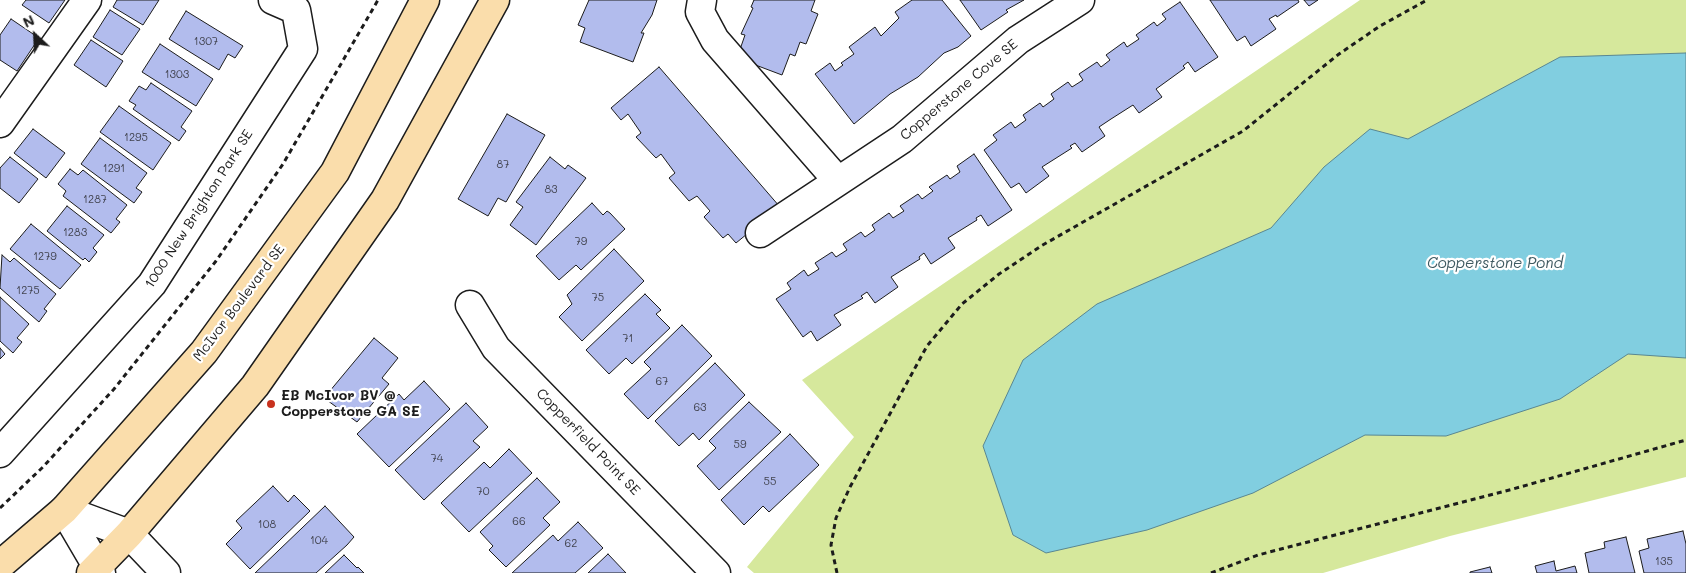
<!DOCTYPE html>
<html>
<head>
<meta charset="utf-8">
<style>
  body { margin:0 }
  #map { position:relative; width:1686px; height:573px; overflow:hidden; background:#fff; font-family:Mali,sans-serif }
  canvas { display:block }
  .north { position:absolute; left:10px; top:10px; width:50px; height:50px; -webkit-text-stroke:4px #fff; paint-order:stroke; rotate:335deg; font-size:14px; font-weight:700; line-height:20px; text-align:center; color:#1c1c1c }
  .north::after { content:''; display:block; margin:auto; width:18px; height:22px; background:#1c1c1c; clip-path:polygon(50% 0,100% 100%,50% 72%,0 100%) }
</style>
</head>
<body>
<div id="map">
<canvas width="1686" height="573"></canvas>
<div class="north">N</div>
</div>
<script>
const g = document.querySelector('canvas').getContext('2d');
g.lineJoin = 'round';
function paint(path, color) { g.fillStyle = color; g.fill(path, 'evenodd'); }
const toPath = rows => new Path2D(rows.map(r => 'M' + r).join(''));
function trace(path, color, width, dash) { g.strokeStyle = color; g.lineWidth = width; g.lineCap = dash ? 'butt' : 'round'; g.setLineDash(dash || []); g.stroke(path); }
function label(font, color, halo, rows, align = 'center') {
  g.font = font + ' Mali,sans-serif'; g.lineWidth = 4.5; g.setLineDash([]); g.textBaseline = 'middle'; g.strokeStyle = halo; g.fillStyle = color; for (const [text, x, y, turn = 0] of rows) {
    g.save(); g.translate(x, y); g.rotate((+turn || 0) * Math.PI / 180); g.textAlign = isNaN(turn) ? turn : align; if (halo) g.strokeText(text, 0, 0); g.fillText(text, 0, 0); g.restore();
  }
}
paint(toPath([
  [1360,0,1686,0,1686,477,1450,536,1323,573,754,573,747,567,854,437,802,380]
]), '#d6e89c');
const water = toPath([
  [1686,53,1686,358,1628,354,1560,399,1446,436,1365,435,1253,493,1147,530,1046,553,1013,535,983,446,1023,360,1097,304,1271,228,1324,167,1370,129,1408,139,1560,57,1686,53]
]);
paint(water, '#81cee0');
trace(water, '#598792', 1);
const building = toPath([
  [26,0,65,0,49,23,22,5,26,0],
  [117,0,159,0,143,25,113,7,117,0],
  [589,0,657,0,652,15,641,33,644,33,633,62,580,42,585,28,578,25,589,0],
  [754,0,815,0,811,11,818,14,806,44,800,42,795,56,790,54,782,75,737,58,745,35,741,34,753,8,751,7,754,0],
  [912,0,942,0,971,36,958,47,944,53,918,77,890,94,854,124,815,74,830,63,835,71,843,65,841,63,854,54,849,47,875,27,881,36,899,18,895,12,912,0],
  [960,0,1024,0,1006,10,1008,12,981,30,960,0],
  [1210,0,1298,0,1299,2,1277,17,1276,15,1269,19,1276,29,1251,46,1245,36,1237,41,1210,0],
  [1304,0,1318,0,1309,6,1304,0],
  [1180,2,1218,57,1195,72,1188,62,1183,66,1185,68,1156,89,1162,97,1139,113,1133,105,1111,119,1099,127,1105,136,1082,152,1075,143,1070,146,1072,148,1042,167,1049,176,1026,193,1019,183,1011,188,984,150,997,140,993,135,1011,122,1015,128,1026,120,1023,115,1040,103,1043,107,1054,99,1051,94,1068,82,1072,87,1083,80,1079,74,1097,62,1101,67,1110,60,1106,55,1124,42,1127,47,1139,39,1136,35,1154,22,1157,26,1166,19,1162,14,1180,2],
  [110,10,140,29,122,55,93,37,110,10],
  [186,11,243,46,235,58,228,54,219,70,169,39,186,11],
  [11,19,39,38,17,71,0,60,0,35,11,19],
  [91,40,123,61,106,87,74,65,91,40],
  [160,44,213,79,196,106,142,72,160,44],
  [659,67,780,207,736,243,728,234,723,238,704,217,710,211,697,196,689,201,669,178,675,173,661,154,656,158,636,137,641,133,628,114,621,120,611,108,659,67],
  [151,83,192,111,181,127,186,131,179,141,133,109,136,105,129,101,139,86,146,90,151,83],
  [119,106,171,143,153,170,100,132,119,106],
  [507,114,545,135,506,202,498,198,488,216,458,199,507,114],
  [33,129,65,153,46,178,14,153,33,129],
  [100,138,147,173,136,188,142,192,134,203,81,164,100,138],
  [974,154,1012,210,988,226,981,215,976,218,977,220,948,238,955,248,931,264,924,253,919,257,920,259,891,277,898,287,875,303,867,292,861,296,863,298,834,315,841,325,817,341,811,331,803,337,776,299,791,289,787,283,804,270,808,276,819,269,815,263,832,252,836,257,847,250,843,244,861,232,865,237,875,230,872,225,889,213,893,218,904,211,900,206,918,194,922,199,933,191,929,187,947,175,950,179,960,172,957,166,974,154],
  [10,157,38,179,19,203,0,188,0,168,10,157],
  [550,157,565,169,568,165,586,178,536,245,510,225,523,207,516,202,550,157],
  [70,169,78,175,83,170,127,205,116,219,120,222,111,233,63,196,66,191,58,184,70,169],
  [592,203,603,215,607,211,610,213,625,229,581,270,576,265,559,280,536,256,592,203],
  [67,206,104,235,93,248,97,252,89,262,85,258,83,260,47,231,67,206],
  [31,224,81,265,60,289,10,249,31,224],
  [614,249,644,281,582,341,559,317,572,304,567,295,614,249],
  [2,255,10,262,14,258,56,294,44,309,47,311,39,322,0,288,2,255],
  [645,294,661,310,656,314,670,328,632,364,626,358,609,374,586,350,645,294],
  [0,297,29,324,17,338,22,342,13,353,0,341,0,297],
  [682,325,712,356,648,419,624,394,651,369,644,362,682,325],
  [374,338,398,358,382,378,389,384,357,422,324,398,374,338],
  [0,348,5,354,0,359,0,348],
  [715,363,745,395,699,440,693,433,679,446,655,421,715,363],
  [424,381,450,409,389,467,357,434,399,394,404,400,424,381],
  [749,402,781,432,719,490,697,466,716,448,709,441,749,402],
  [466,403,488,427,473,441,480,447,424,500,395,470,466,403],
  [790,434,819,465,769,512,763,506,744,525,721,500,790,434],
  [509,449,532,473,469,532,441,503,484,462,490,468,509,449],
  [537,478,560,502,543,518,550,525,506,567,489,550,493,546,480,532,537,478],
  [273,486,288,502,294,495,310,511,250,569,226,544,242,528,236,521,273,486],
  [325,506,354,537,347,545,316,573,255,573,325,506],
  [578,522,603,548,575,573,512,573,553,535,558,541,578,522],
  [1683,531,1686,544,1686,573,1644,573,1639,551,1649,548,1647,539,1683,531],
  [1626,537,1635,573,1589,573,1585,553,1605,548,1604,542,1626,537],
  [608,554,626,573,588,573,608,554],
  [344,555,357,568,358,567,364,573,325,573,344,555],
  [1554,561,1556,571,1575,566,1577,573,1537,573,1535,566,1554,561],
  [1490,567,1492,573,1470,573,1470,572,1490,567]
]);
paint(building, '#b2bced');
trace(building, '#1c1c1c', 1);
const minor = toPath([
  [702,0,700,12,715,40,838,181],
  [0,123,87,0],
  [760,233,902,139,1018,40,1080,0],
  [470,305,496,348,716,573],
  [0,453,152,284,303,49,296,10,273,0],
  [64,510,129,534,166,573],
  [64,510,101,573]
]);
const major = toPath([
  [0,565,64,510,204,352,335,172,425,0],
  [91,573,129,534,255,386,385,200,495,0]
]);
trace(minor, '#1c1c1c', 31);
trace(major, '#1c1c1c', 31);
trace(toPath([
  [0,508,43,467,114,389,216,261,283,164,378,0],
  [837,573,831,545,836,518,850,487,927,346,962,304,999,274,1041,246,1243,131,1339,54,1380,26,1427,0],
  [1211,573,1258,555,1513,489,1686,440]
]), '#1c1c1c', 3, [5, 4]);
trace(minor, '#fff', 28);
trace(major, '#faddab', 28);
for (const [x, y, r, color] of [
  [271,404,5,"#c8321e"]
]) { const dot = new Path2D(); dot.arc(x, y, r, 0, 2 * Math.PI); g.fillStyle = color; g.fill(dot); trace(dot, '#fff', 2); }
label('11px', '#424450', null, [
  ["1307",206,42],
  ["1303",177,75],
  ["1295",136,138],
  ["87",503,165],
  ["1291",114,169],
  ["83",551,190],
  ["1287",95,200],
  ["1283",75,233],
  ["79",581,242],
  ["1279",45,257],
  ["1275",28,291],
  ["75",598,298],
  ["71",628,339],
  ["67",662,382],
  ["63",700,408],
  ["59",740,445],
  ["74",437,459],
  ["55",770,482],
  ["70",483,492],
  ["66",519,522],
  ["108",267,525],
  ["104",319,541],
  ["62",571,544],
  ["135",1664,562]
]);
label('14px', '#1c1c1c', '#fff', [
  ["Copperstone Cove SE",959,90,-40],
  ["1000 New Brighton Park SE",199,209,-57],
  ["McIvor Boulevard SE",239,303,-53],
  ["Copperfield Point SE",588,442,46]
]);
label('bold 14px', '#1c1c1c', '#fff', [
  ["EB McIvor BV @",281,396],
  ["Copperstone GA SE",281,412]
], 'left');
label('italic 15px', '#3f5a61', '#fff', [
  ["Copperstone Pond",1495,263]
]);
</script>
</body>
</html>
